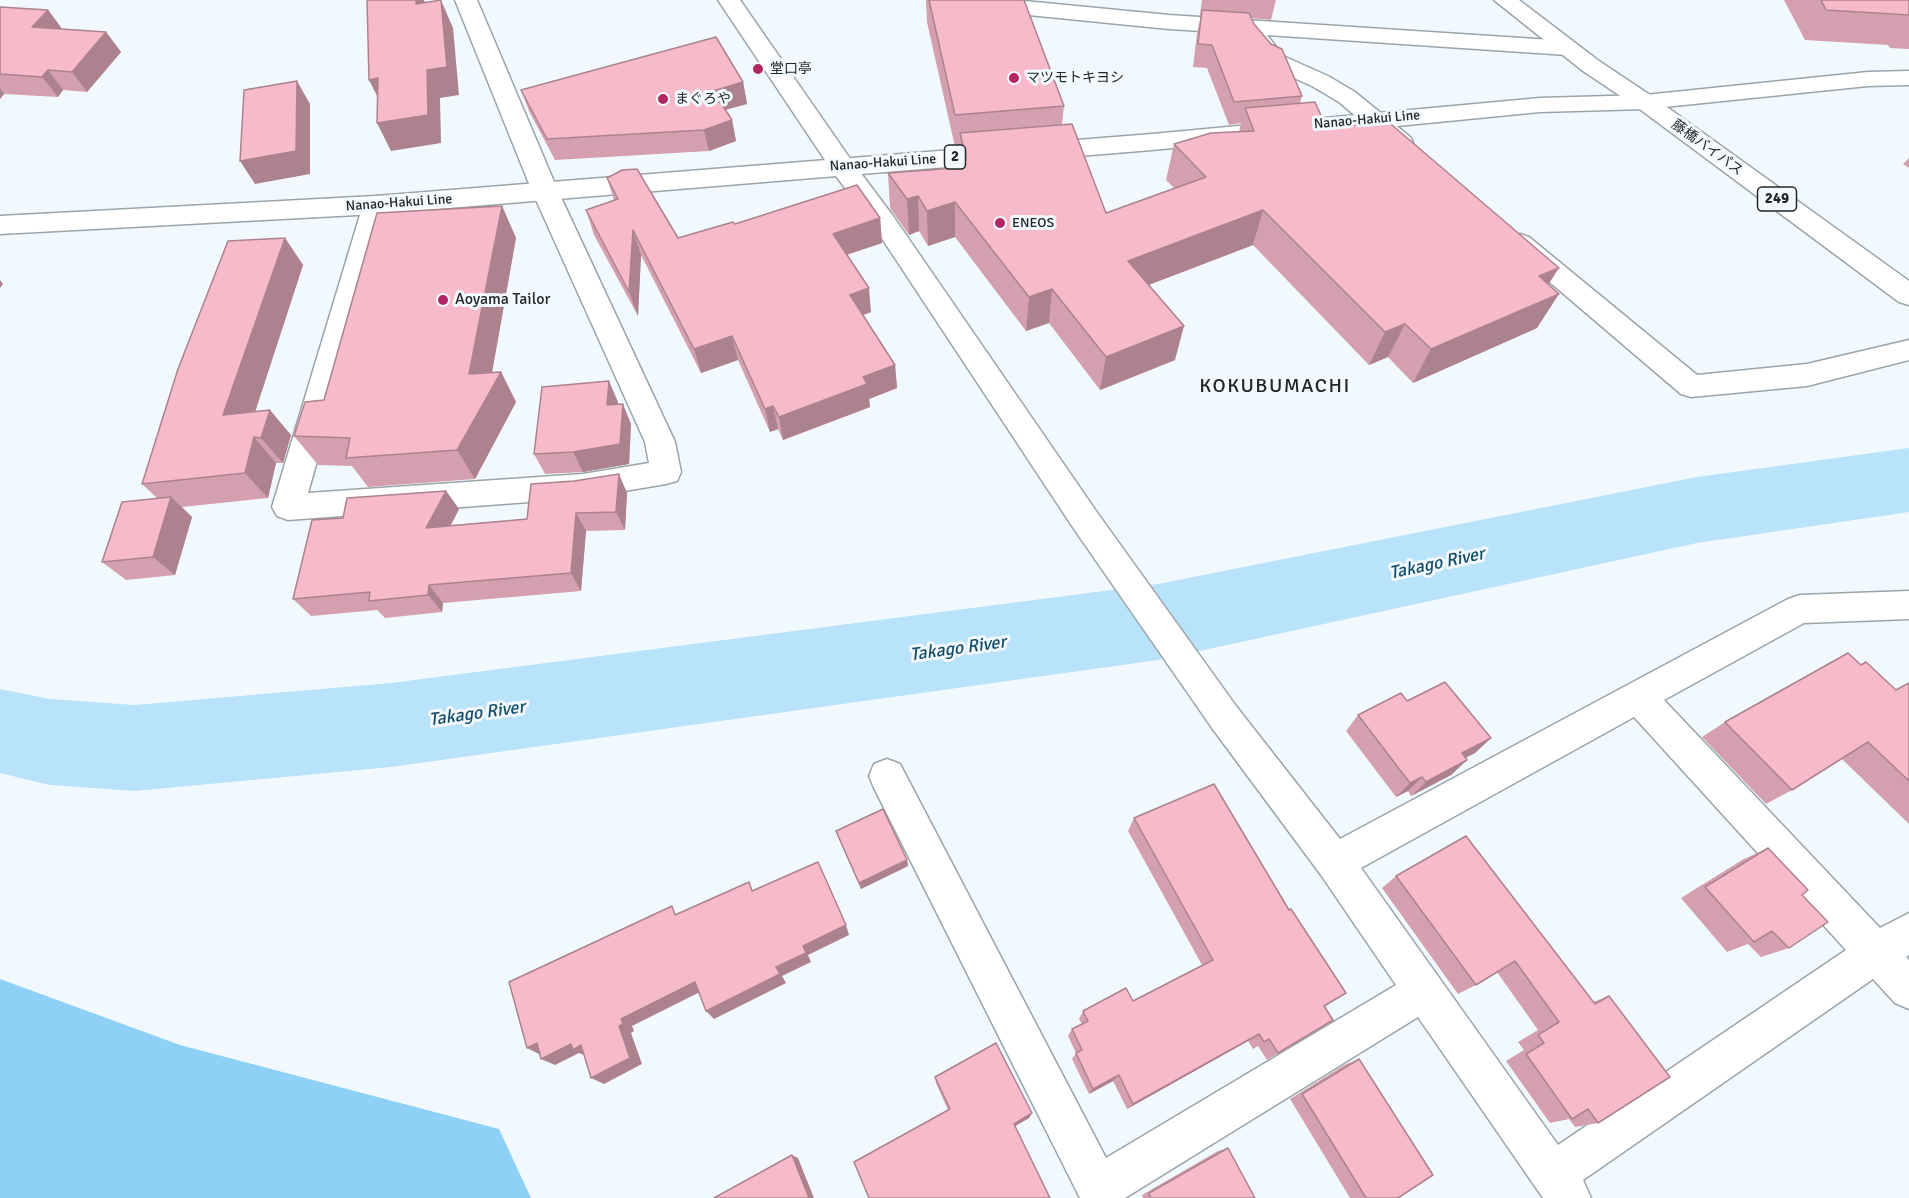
<!DOCTYPE html>
<html>
<head>
<meta charset="utf-8">
<style>
  body { margin:0 }
  canvas { display:block; background:#f2f9fe }
</style>
</head>
<body>
<canvas width="1909" height="1198"></canvas>
<script>
const g = document.querySelector('canvas').getContext('2d');
g.lineJoin = 'round';
function paint(path, color) { g.fillStyle = color; g.fill(path, 'evenodd'); }
const toPath = rows => new Path2D(rows.map(r => 'M' + r).join(''));
function trace(path, color, width, dash) { g.strokeStyle = color; g.lineWidth = width; g.lineCap = dash ? 'butt' : 'round'; g.setLineDash(dash || []); g.stroke(path); }
function label(font, color, halo, rows, align = 'center') {
  g.font = font + ' Signika,"Noto Sans JP",sans-serif'; g.lineWidth = 6; g.setLineDash([]); g.textBaseline = 'middle'; g.strokeStyle = halo; g.fillStyle = color; for (const [text, x, y, turn = 0] of rows) {
    g.save(); g.translate(x, y); g.rotate((+turn || 0) * Math.PI / 180); g.textAlign = isNaN(turn) ? turn : align; if (halo) g.strokeText(text, 0, 0); g.fillText(text, 0, 0); g.restore();
  }
}
paint(toPath([
  [0,979,180,1045,499,1129,531,1198,0,1198]
]), '#8ed0f6');
paint(toPath([
  [1909,448,1909,512,1697,543,1158,660,391,767,135,791,50,785,0,773,0,689,50,699,135,705,391,683,1158,584,1697,477,1909,448]
]), '#b9e3fb');
const minor = toPath([
  [455,0,477,0,558,191,675,442,681,472,677,481,666,484,583,498,288,520,277,516,272,507,363,205,367,199,376,196,385,199,389,205,308,493,583,474,649,463,645,442,532,191,455,0],
  [718,0,740,0,851,160,893,216,1096,511,1236,706,1340,839,1788,599,1800,595,1909,591,1909,619,1804,623,1664,700,1880,928,1909,913,1909,955,1906,957,1909,960,1909,1009,1895,1003,1873,979,1583,1180,1591,1198,1543,1198,1418,1017,1125,1198,1080,1198,874,788,869,776,874,764,887,759,900,764,1106,1158,1396,985,1321,875,1212,728,1074,529,875,228,833,172,718,0],
  [1634,717,1846,950,1558,1145,1361,868,1634,717],
  [937,0,1014,0,1169,15,1567,41,1575,43,1578,48,1575,53,1567,55,1267,35,1283,56,1328,76,1355,92,1410,137,1413,142,1410,147,1401,150,1392,147,1339,102,1312,86,1267,66,1250,46,1247,39,1251,34,1169,29,948,7,940,5,937,0],
  [1520,234,1529,237,1697,375,1807,364,1909,340,1909,360,1807,386,1691,397,1681,394,1511,249,1507,243,1511,237,1520,234]
]);
const primary = toPath([
  [1909,71,1909,85,1868,86,1645,109,1540,112,1152,150,376,214,0,234,0,216,376,196,1152,134,1540,98,1645,95,1868,72,1909,71]
]);
const trunk = toPath([
  [1494,0,1519,0,1599,61,1653,97,1909,281,1909,305,1899,302,1637,107,1583,71,1494,0]
]);
trace(minor, '#99a4aa', 3);
trace(primary, '#99a4aa', 3);
trace(trunk, '#99a4aa', 3);
paint(minor, '#fff');
paint(primary, '#fff');
paint(trunk, '#fff');
paint(toPath([
  [926,0,1024,0,1064,106,1062,124,1106,213,1174,188,1166,180,1174,144,1239,132,1241,123,1229,125,1207,68,1193,67,1197,33,1201,15,1200,15,1202,0,1276,0,1271,20,1251,18,1254,24,1302,96,1300,103,1326,127,1548,284,1537,328,1413,383,1388,357,1369,365,1253,245,1149,285,1175,360,1100,390,1049,323,1026,331,955,237,928,246,919,231,909,235,890,208,888,173,954,168,954,159,960,158,960,147,955,147,927,22],
  [1784,0,1909,0,1909,49,1890,48,1888,45,1805,40],
  [0,7,48,10,62,29,106,32,121,52,87,92,63,90,58,97,4,94,0,99],
  [743,82,747,104,725,110,732,120,736,141,709,151,555,160,529,111,521,90],
  [1909,158,1909,168,1903,164],
  [607,178,678,238,735,224,880,218,882,243,847,255,871,312,863,315,895,365,897,388,869,399,870,407,783,440,778,429,770,432,738,360,701,373,641,255,638,316,594,235,586,210,614,200],
  [502,206,516,238,492,372,501,372,516,402,475,479,368,487,352,466,318,465,294,436,324,400],
  [285,238,303,265,255,411,291,435,283,463,276,463,268,498,182,507,192,517,175,575,126,580,102,562,158,499,142,484],
  [618,402,618,404,631,424,629,464,583,472,545,474,534,454],
  [446,491,459,509,451,525,527,519,627,493,625,530,586,531,581,591,443,603,442,612,385,618,377,610,311,616,293,599,343,518],
  [1861,665,1896,690,1909,683,1909,824,1842,759,1792,790,1766,804,1702,737,1725,722],
  [1407,701,1491,738,1475,753,1465,758,1467,760,1451,775,1411,796,1408,791,1396,797,1346,731,1358,715],
  [1134,818,1325,1006,1333,1020,1267,1060,1258,1046,1253,1049,1248,1041,1127,1109,1113,1081,1089,1094,1072,1059,1076,1053,1068,1036,1072,1029,1082,1024,1079,1019,1083,1011,1133,1001,1202,965,1128,831],
  [836,831,907,860,908,866,861,889,838,837],
  [1768,848,1802,895,1789,948,1761,957,1748,944,1727,952,1681,898,1742,860],
  [1396,876,1593,1002,1609,996,1598,1123,1575,1127,1569,1119,1550,1123,1506,1061,1524,1050,1518,1042,1538,1030,1497,972,1476,985,1458,994,1382,888],
  [1359,1059,1398,1198,1350,1198,1290,1099,1344,1065],
  [935,1077,1032,1113,1029,1118,1015,1126,948,1110,936,1083],
  [1228,1148,1255,1198,1143,1198,1142,1195,1218,1151]
]), '#d4a0af');
paint(toPath([
  [416,0,424,0,426,5,416,4],
  [441,0,453,28,459,95,440,98,441,143,391,151,377,123],
  [48,10,63,30,32,27],
  [106,32,121,52,87,92,72,72],
  [48,70,63,90,58,97,42,77],
  [378,78,383,108,369,80],
  [297,81,310,104,310,174,255,184,240,161],
  [743,82,747,104,717,112,713,91],
  [0,88,4,94,0,99],
  [732,120,736,141,709,151,704,130],
  [918,196,919,231,909,235,907,199],
  [955,202,955,237,928,246,927,211],
  [502,206,516,238,488,395,501,372,516,402,475,479,457,450,469,374],
  [1263,210,1253,245,1122,295,1128,261],
  [880,218,882,243,836,258,833,234],
  [633,230,641,255,638,316,629,292],
  [285,238,303,265,246,440,223,415],
  [1559,268,1537,302,1539,276],
  [0,280,3,284,0,288],
  [869,288,871,312,852,319,850,295],
  [1052,289,1049,323,1026,331,1029,297],
  [1559,294,1537,328,1413,383,1431,349],
  [1405,324,1388,357,1369,365,1385,332],
  [1184,326,1175,360,1100,390,1106,357],
  [732,336,738,360,701,373,694,349],
  [895,365,897,388,869,399,870,407,783,440,779,417,863,377],
  [609,381,618,402,616,426,607,405],
  [623,404,631,424,629,464,583,472,573,452],
  [773,406,778,429,770,432,765,409],
  [270,410,291,435,283,463,261,438],
  [254,437,276,463,268,498,245,473],
  [619,474,627,493,625,530,616,512],
  [446,491,459,509,440,546,426,528],
  [171,497,192,517,175,575,153,557],
  [576,513,586,531,581,591,571,573],
  [429,585,443,603,442,612,428,595],
  [1491,738,1475,753,1446,768,1462,753],
  [1467,760,1451,775,1411,796,1426,782],
  [1422,777,1408,791,1396,797,1410,783],
  [907,860,908,866,861,889,859,883],
  [846,925,849,935,808,955,811,962,782,976,786,983,714,1019,706,1011,776,967,803,946],
  [695,982,704,990,632,1026,634,1031,631,1033,642,1064,604,1084,591,1078,619,1026,621,1019],
  [1259,1034,1248,1041,1127,1109,1133,1104],
  [537,1043,541,1055,527,1048],
  [571,1044,581,1045,586,1056,579,1053,555,1065,541,1059],
  [1119,1075,1113,1081,1089,1094,1093,1089],
  [1032,1113,1029,1118,1012,1128,1014,1124],
  [792,1155,798,1158,814,1198,809,1198]
]), '#ac828e');
const building = toPath([
  [367,0,416,0,416,4,441,0,447,67,427,70,428,115,377,123,378,78,369,80,367,0],
  [929,0,1024,0,1064,106,955,115,929,0],
  [1821,0,1909,0,1909,15,1826,10,1821,0],
  [0,7,48,10,32,27,106,32,72,72,48,70,42,77,0,74,0,7],
  [1202,10,1249,13,1254,24,1271,44,1282,49,1302,96,1234,102,1212,45,1198,44,1202,10],
  [716,37,743,82,713,91,732,120,704,130,547,139,521,90,716,37],
  [297,81,296,151,240,161,244,90,297,81],
  [1315,102,1326,127,1370,124,1385,119,1559,268,1539,276,1559,294,1431,349,1405,324,1385,332,1263,210,1128,261,1184,326,1106,357,1052,289,1029,297,955,202,927,211,918,196,907,199,888,173,956,168,954,159,966,158,960,133,1072,124,1106,213,1206,177,1174,144,1211,133,1254,131,1245,108,1315,102],
  [637,169,678,238,733,222,735,224,857,185,880,218,833,234,869,288,850,295,895,365,863,377,867,384,779,417,773,406,765,409,732,336,694,349,633,230,629,292,586,210,618,199,607,178,622,170,637,169],
  [502,206,469,374,501,372,457,450,346,458,350,438,294,436,305,402,324,400,377,213,502,206],
  [285,238,223,415,270,410,261,438,254,437,245,473,142,484,178,369,228,241,285,238],
  [609,381,607,405,623,404,620,444,573,452,534,454,542,387,609,381],
  [619,474,616,512,576,513,571,573,429,585,428,595,369,601,370,592,293,599,312,520,343,518,347,498,446,491,426,528,527,519,531,484,574,481,619,474],
  [171,497,153,557,102,562,122,502,171,497],
  [1848,653,1861,665,1866,662,1896,690,1909,683,1909,781,1868,742,1792,790,1725,722,1848,653],
  [1445,682,1491,738,1462,753,1467,760,1426,782,1422,777,1410,783,1358,715,1401,693,1407,701,1445,682],
  [1214,784,1289,910,1291,909,1346,993,1324,1006,1333,1020,1278,1053,1269,1039,1264,1042,1259,1034,1133,1104,1119,1075,1093,1089,1076,1053,1082,1050,1072,1029,1088,1021,1083,1011,1126,988,1133,1001,1213,960,1134,818,1214,784],
  [883,809,907,860,859,883,836,831,883,809],
  [1466,836,1595,1004,1609,996,1670,1077,1598,1123,1588,1109,1572,1119,1526,1054,1544,1043,1538,1035,1559,1022,1515,961,1476,985,1396,876,1466,836],
  [1768,848,1808,890,1802,895,1828,922,1789,948,1772,931,1754,942,1705,887,1768,848],
  [818,862,846,925,803,946,806,953,776,967,780,974,706,1011,695,982,621,1019,623,1024,619,1026,630,1058,591,1078,581,1045,573,1050,571,1044,541,1059,537,1043,527,1048,509,982,672,906,675,915,749,882,752,891,818,862],
  [996,1043,1032,1113,1014,1124,1050,1198,869,1198,854,1162,950,1109,935,1077,996,1043],
  [1359,1059,1433,1175,1398,1198,1366,1198,1302,1094,1359,1059],
  [1228,1148,1255,1198,1151,1198,1149,1193,1228,1148],
  [792,1155,809,1198,714,1198,792,1155]
]);
paint(building, '#f6bacb');
trace(building, '#ac828e', 1.5);
for (const [x, y, r, color] of [
  [758,69,6,"#b22763"],
  [1014,78,6,"#b22763"],
  [663,99,6,"#b22763"],
  [1000,223,6,"#b22763"],
  [443,300,6,"#b22763"]
]) { const dot = new Path2D(); dot.arc(x, y, r, 0, 2 * Math.PI); g.fillStyle = color; g.fill(dot); trace(dot, '#f2f9fe', 2); }
label('14px', '#222729', '#f2f9fe', [
  ["堂口亭",770,69],
  ["マツモトキヨシ",1026,78],
  ["まぐろや",675,99],
  ["ENEOS",1012,223]
], 'left');
label('14px', '#222729', '#f2f9fe', [
  ["Nanao-Hakui Line",1367,120,-5],
  ["藤橋バイパス",1707,148,36],
  ["Nanao-Hakui Line",883,163,-4],
  ["Nanao-Hakui Line",399,203,-4]
]);
for (const [x, y, w] of [
  [955,157,21],
  [1777,199,39]
]) { const box = new Path2D(); box.roundRect(x - w / 2, y - 12, w, 24, 4.5); g.fillStyle = '#f2f9fe'; g.fill(box); trace(box, '#222729', 1.5); }
label('bold 15px', '#222729', null, [
  ["2",955,157],
  ["249",1777,199]
]);
label('16px', '#222729', '#f2f9fe', [
  ["Aoyama Tailor",455,300]
], 'left');
label('italic 18px', '#154d68', '#f2f9fe', [
  ["Takago River",1437,564,-12],
  ["Takago River",958,649,-8],
  ["Takago River",477,714,-8]
]);
g.letterSpacing = '1.5px';
label('20px', '#222729', '#f2f9fe', [
  ["KOKUBUMACHI",1275,387]
]);
g.letterSpacing = '0px';
</script>
</body>
</html>
